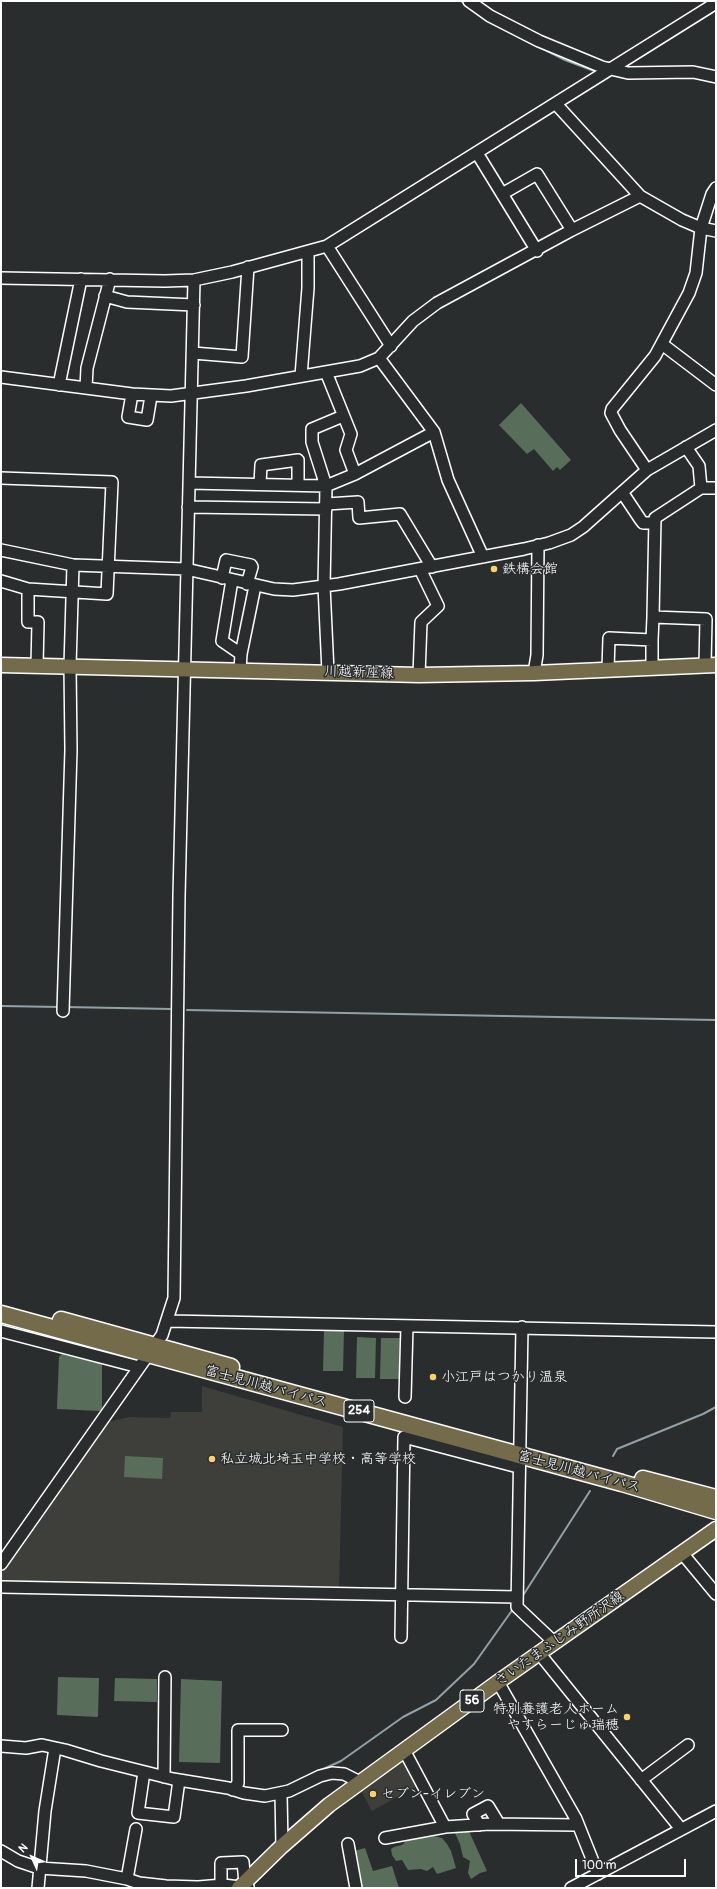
<!DOCTYPE html>
<html>
<head>
<meta charset="utf-8">
<style>
  body { margin:0 }
  #map { position:relative; width:717px; height:1889px; overflow:hidden; background:#2a2d2e; font-family:Pangolin,sans-serif }
  canvas { display:block }
  .frame { position:absolute; inset:0; border:2px solid #fff; pointer-events:none }
  .north { position:absolute; left:12px; top:1837px; width:40px; height:40px; -webkit-text-stroke:3px #2a2d2e; paint-order:stroke; rotate:315deg; font-size:11px; font-weight:700; line-height:16px; text-align:center; color:#fff }
  .north::after { content:''; display:block; margin:auto; width:14px; height:18px; background:#fff; clip-path:polygon(50% 0,100% 100%,50% 72%,0 100%) }
  .scale { position:absolute; left:575px; top:1859px; width:111px; height:18px; box-sizing:border-box; border:2px solid #fff; border-top:0; padding-left:5px; font-size:12px; line-height:14px; white-space:nowrap; color:#fff; -webkit-text-stroke:3px #2a2d2e; paint-order:stroke }
</style>
</head>
<body>
<div id="map">
<canvas width="717" height="1889"></canvas>
<div class="frame"></div>
<div class="north">N</div>
<div class="scale">100 m</div>
</div>
<script>
const g = document.querySelector('canvas').getContext('2d');
g.lineJoin = 'round';
function paint(path, color) { g.fillStyle = color; g.fill(path, 'evenodd'); }
const toPath = rows => new Path2D(rows.map(r => 'M' + r).join(''));
function trace(path, color, width, dash) { g.strokeStyle = color; g.lineWidth = width; g.lineCap = dash ? 'butt' : 'round'; g.setLineDash(dash || []); g.stroke(path); }
function label(font, color, halo, rows, align = 'center') {
  g.font = font + ' Pangolin,"Klee One",sans-serif'; g.lineWidth = 3; g.setLineDash([]); g.textBaseline = 'middle'; g.strokeStyle = halo; g.fillStyle = color; for (const [text, x, y, turn = 0] of rows) {
    g.save(); g.translate(x, y); g.rotate((+turn || 0) * Math.PI / 180); g.textAlign = isNaN(turn) ? turn : align; if (halo) g.strokeText(text, 0, 0); g.fillText(text, 0, 0); g.restore();
  }
}
paint(toPath([
  [202,1386,343,1427,339,1591,1,1584,1,1574,108,1422,129,1417,170,1418,171,1412,202,1412],
  [404,1757,419,1785,372,1811,360,1789]
]), '#3e3e3a');
paint(toPath([
  [521,403,571,460,560,470,557,467,553,471,534,449,527,454,499,425],
  [324,1331,344,1331,343,1371,323,1371],
  [357,1337,376,1338,375,1378,356,1378],
  [381,1338,400,1338,399,1379,380,1379],
  [62,1354,102,1364,102,1409,100,1411,57,1409,59,1357],
  [125,1456,163,1458,162,1479,124,1477],
  [58,1677,99,1678,98,1717,57,1715],
  [115,1678,157,1679,157,1702,114,1701],
  [181,1679,222,1681,220,1763,179,1762],
  [468,1829,487,1871,480,1873,471,1879,468,1873,470,1861,463,1857,460,1844,454,1831],
  [434,1836,442,1838,447,1844,451,1851,456,1868,437,1874,433,1867,427,1871,421,1869,408,1870,402,1860,396,1861,392,1855,391,1849,394,1847,402,1845,407,1840],
  [365,1848,373,1871,392,1866,399,1888,361,1888,354,1851]
]), '#586e5a');
trace(toPath([
  [461,1,466,5],
  [486,20,565,60,597,72],
  [1,1006,60,1007],
  [66,1007,170,1009],
  [187,1010,716,1020],
  [613,1456,617,1449,703,1414,716,1407],
  [522,1597,590,1491],
  [321,1770,341,1761,403,1717,436,1700,474,1664,513,1609]
]), '#91a1a7', 2);
const minor = toPath([
  [469,1,490,16,539,41,602,67,628,73,693,72,716,77],
  [556,104,640,196,682,220,701,228,716,231],
  [477,153,537,251],
  [502,194,537,174,572,230],
  [327,246,391,346],
  [1,278,165,281,194,280,232,272,327,246,716,3],
  [105,296,127,302,194,305],
  [662,344,716,385],
  [193,353,242,357,248,267],
  [379,358,434,432,448,480,483,557],
  [326,372,351,434,346,450,355,474],
  [301,376,308,288,308,252],
  [1,377,132,394,171,396,246,386,360,366,379,358,413,321,437,303,572,230,640,196],
  [59,385,81,279],
  [86,388,87,368,110,279],
  [132,394,128,417,147,420,151,396],
  [343,416,312,429,312,442,326,486,355,474,434,432],
  [686,447,699,466,701,488],
  [647,470,620,430,611,413,612,409,655,356,689,293,696,273,701,228,712,194,716,188],
  [1,478,112,482,107,594,28,589,1,581],
  [189,483,326,486,324,586,328,672],
  [260,484,261,465,298,460,298,484],
  [622,492,640,519,643,523,654,523],
  [327,504,358,502,359,518,400,514,432,567],
  [188,507,326,509],
  [1,550,73,565,186,569,274,589,293,590,339,584,524,549,549,543,571,535,583,527,647,470,716,430],
  [222,578,226,560,251,565,252,567,247,584],
  [232,580,222,641,241,654],
  [28,589,28,622,38,622,37,666],
  [653,617,655,518,701,488,716,488],
  [652,667,652,640],
  [608,669,609,638,652,640,653,617,706,619,705,665],
  [240,670,241,654,255,586],
  [534,673,537,655,538,545],
  [419,675,421,622,438,606,420,569],
  [63,1011,71,750,70,666,73,565],
  [168,1321,716,1332],
  [522,1327,517,1607,554,1642],
  [1,1331,139,1367],
  [405,1397,407,1326],
  [682,1553,716,1594],
  [1,1564,162,1335,174,1298,179,896,194,280],
  [1,1587,517,1597],
  [401,1637,404,1437,518,1467],
  [539,1653,681,1829],
  [498,1682,576,1819,598,1874],
  [1,1746,26,1748,42,1745,65,1750,101,1761,173,1779,228,1788,244,1793,265,1796,289,1791,320,1776,332,1773,344,1774,360,1782],
  [404,1750,445,1827,490,1824,577,1825],
  [144,1772,138,1813,174,1817,179,1780],
  [164,1777,165,1677],
  [641,1780,688,1745],
  [233,1790,238,1783,238,1730,282,1730],
  [281,1793,282,1846],
  [479,1825,473,1814,488,1806,499,1824],
  [385,1838,445,1827],
  [348,1844,356,1888],
  [1,1851,18,1861,39,1868,86,1871,127,1879,139,1883,166,1886,198,1887,223,1885,240,1887],
  [127,1879,136,1829],
  [221,1885,221,1863,243,1862,245,1883,248,1887],
  [38,1888,45,1811,55,1748],
  [571,1888,716,1811]
]);
const major = toPath([
  [1,665,419,675,534,673,716,665],
  [239,1888,282,1846,329,1805,498,1682,716,1529]
]);
const highway = toPath([
  [1,1314,622,1483,716,1511],
  [61,1320,231,1367],
  [643,1479,716,1498]
]);
trace(minor, '#fff', 14);
trace(major, '#fff', 17);
trace(highway, '#fff', 19);
trace(minor, '#2a2d2e', 11);
trace(major, '#746b4b', 14);
trace(highway, '#746b4b', 16);
for (const [x, y, r, color] of [
  [494,569,4,"#ffd166"],
  [433,1377,4,"#ffd166"],
  [212,1459,4,"#ffd166"],
  [627,1717,4,"#ffd166"],
  [373,1794,4,"#ffd166"]
]) { const dot = new Path2D(); dot.arc(x, y, r, 0, 2 * Math.PI); g.fillStyle = color; g.fill(dot); trace(dot, '#2a2d2e', 1.5); }
for (const [x, y, w] of [
  [359,1411,30],
  [472,1701,24]
]) { const box = new Path2D(); box.roundRect(x - w / 2, y - 11, w, 22, 3); g.fillStyle = '#2a2d2e'; g.fill(box); trace(box, '#fff', 1); }
label('bold 13px', '#fff', null, [
  ["254",359,1411],
  ["56",472,1701]
]);
label('14px', '#fff', '#2a2d2e', [
  ["鉄構会館",502,569],
  ["小江戸はつかり温泉",441,1377],
  ["私立城北埼玉中学校・高等学校",220,1459],
  ["特別養護老人ホーム",619,1709,"right"],
  ["やすらーじゅ瑞穂",619,1725,"right"],
  ["セブン-イレブン",381,1794]
], 'left');
label('14px', '#fff', '#2a2d2e', [
  ["川越新座線",359,673,2],
  ["富士見川越バイパス",266,1387,15],
  ["富士見川越バイパス",579,1472,15],
  ["さいたまふじみ野所沢線",560,1639,-35]
]);
</script>
</body>
</html>
